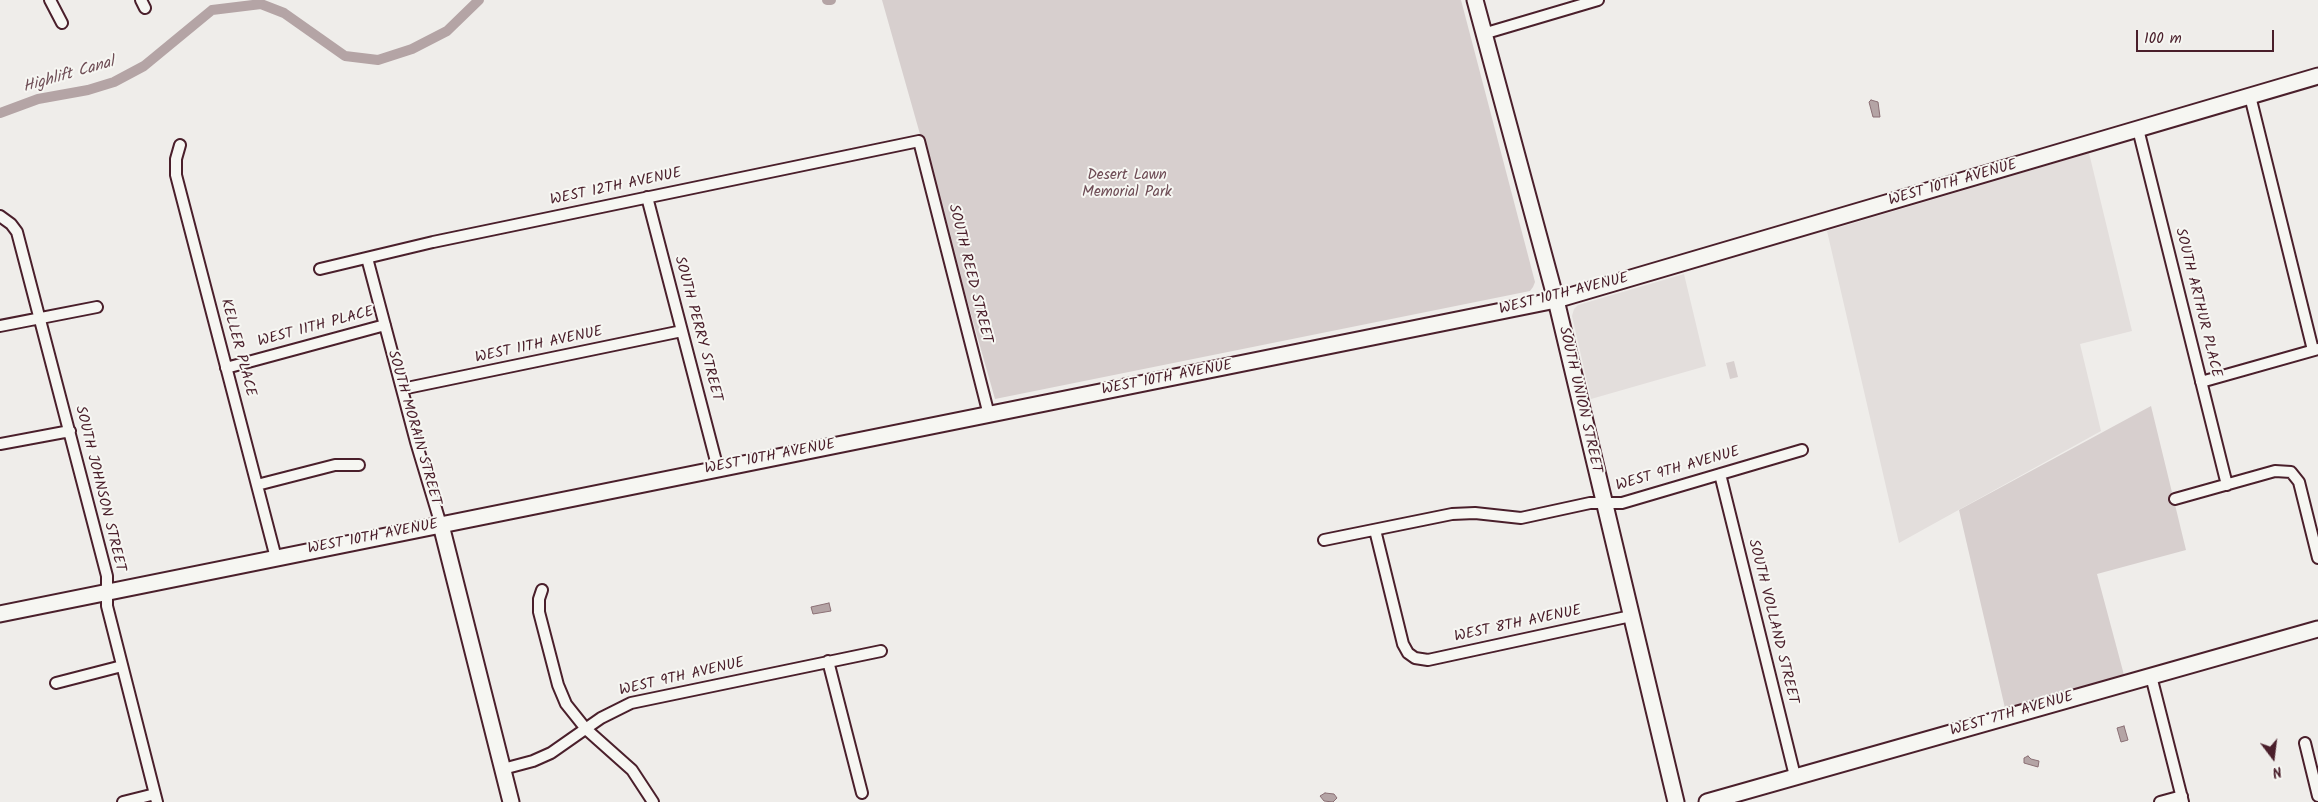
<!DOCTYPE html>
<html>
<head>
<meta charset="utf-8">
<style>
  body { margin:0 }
  #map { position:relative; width:2318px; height:802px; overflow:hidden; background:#efedea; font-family:Kalam,sans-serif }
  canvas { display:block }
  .north { position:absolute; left:2248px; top:732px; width:50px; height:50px; -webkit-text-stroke:4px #f6f6f2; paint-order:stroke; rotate:165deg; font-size:14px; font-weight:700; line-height:20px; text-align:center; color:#4a1f2b }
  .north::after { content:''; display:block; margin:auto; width:18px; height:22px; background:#4a1f2b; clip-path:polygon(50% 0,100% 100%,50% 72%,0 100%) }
  .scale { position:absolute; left:2136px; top:30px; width:138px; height:22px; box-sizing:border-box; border:2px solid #4a1f2b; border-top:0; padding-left:6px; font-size:15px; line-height:18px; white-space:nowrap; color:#4a1f2b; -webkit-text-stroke:4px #f6f6f2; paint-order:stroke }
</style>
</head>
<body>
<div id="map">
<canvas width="2318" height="802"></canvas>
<div class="north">N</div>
<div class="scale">100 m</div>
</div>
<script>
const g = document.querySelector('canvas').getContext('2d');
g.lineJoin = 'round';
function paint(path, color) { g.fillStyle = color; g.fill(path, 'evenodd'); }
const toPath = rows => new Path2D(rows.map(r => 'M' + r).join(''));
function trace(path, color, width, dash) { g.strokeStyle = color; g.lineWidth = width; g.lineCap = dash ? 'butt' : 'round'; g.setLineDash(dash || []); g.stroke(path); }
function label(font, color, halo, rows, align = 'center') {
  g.font = font + ' Kalam,sans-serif'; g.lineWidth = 4; g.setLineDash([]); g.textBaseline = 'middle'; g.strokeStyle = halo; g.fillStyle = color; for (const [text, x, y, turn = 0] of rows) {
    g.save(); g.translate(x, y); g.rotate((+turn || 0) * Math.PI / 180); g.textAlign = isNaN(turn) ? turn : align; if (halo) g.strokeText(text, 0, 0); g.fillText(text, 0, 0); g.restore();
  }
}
paint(toPath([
  [2089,153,2132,331,2080,344,2101,431,1899,543,1827,231],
  [1684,274,1706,366,1591,399,1572,316,1574,309,1578,305]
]), '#e3dedc');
paint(toPath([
  [882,0,1461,0,1535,282,1533,287,1530,291,995,399],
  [1734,361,1738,377,1730,379,1726,363],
  [2151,406,2186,550,2097,574,2124,675,2005,708,1959,510]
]), '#d7cfce');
const water = toPath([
  [1871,100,1878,102,1880,117,1873,117,1869,102,1871,100],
  [829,603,831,611,813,614,811,607,829,603],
  [2124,726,2128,740,2121,742,2117,728,2124,726],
  [2028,756,2031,759,2039,761,2038,767,2024,763,2024,758,2028,756],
  [1325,793,1334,794,1337,798,1333,802,1324,801,1320,796,1325,793]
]);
paint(water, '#b4a4a5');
trace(water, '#8a6f74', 1);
trace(toPath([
  [827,0,831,0],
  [0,113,38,99,88,90,114,82,144,66,212,10,261,4,284,13,345,56,378,60,412,49,447,31,479,0]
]), '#b4a4a5', 10);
const street = toPath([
  [50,0,62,23],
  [141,0,145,8],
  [1483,34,1598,0],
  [2250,96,2313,350],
  [2138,129,2227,485],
  [180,145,176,159,176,175,276,558],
  [647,197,718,469],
  [0,216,11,224,17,232,107,576,107,606,157,802],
  [367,258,416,442,441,525],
  [320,269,433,242,919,141,989,415],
  [0,326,97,307],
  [226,368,385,325],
  [2201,382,2318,349],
  [402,389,682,331],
  [0,444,70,431],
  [1720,474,1795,776],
  [257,485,335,465,359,465],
  [2175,499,2275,471,2291,472,2299,482,2318,558],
  [1375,530,1403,644,1408,653,1415,658,1428,660,1631,616],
  [1324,540,1452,514,1475,513,1521,518,1590,503,1622,503,1802,450],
  [542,590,539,599,539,612,558,685,566,704,586,729,632,770,653,802],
  [828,661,862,793],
  [2151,676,2183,802],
  [56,683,122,666],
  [2305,743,2318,796],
  [503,769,533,761,551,753,601,718,631,703,881,651],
  [123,802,155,794],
  [2160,802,2182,796]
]);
const secondary = toPath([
  [1475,0,1556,300,1676,802],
  [441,525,511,802],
  [0,614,1556,300,2318,76],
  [1707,802,2318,629]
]);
trace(street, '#4a1f2b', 14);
trace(secondary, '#4a1f2b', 19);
trace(street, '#f6f6f2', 10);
trace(secondary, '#f6f6f2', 15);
label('15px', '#6d4b54', '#f6f6f2', [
  ["Desert Lawn",1127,176],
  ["Memorial Park",1127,193]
]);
label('15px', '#4a1f2b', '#f6f6f2', [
  ["WEST 10TH AVENUE",1953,184,-16],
  ["WEST 12TH AVENUE",616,188,-12],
  ["SOUTH REED STREET",969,274,76],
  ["WEST 10TH AVENUE",1564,295,-14],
  ["SOUTH ARTHUR PLACE",2197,303,76],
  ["WEST 11TH PLACE",316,328,-15],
  ["SOUTH PERRY STREET",697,329,75],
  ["WEST 11TH AVENUE",539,346,-12],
  ["KELLER PLACE",237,348,75],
  ["WEST 10TH AVENUE",1167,379,-11],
  ["SOUTH UNION STREET",1579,400,77],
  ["SOUTH MORAIN STREET",413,428,74],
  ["WEST 10TH AVENUE",770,458,-11],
  ["WEST 9TH AVENUE",1678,470,-16],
  ["SOUTH JOHNSON STREET",99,489,76],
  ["WEST 10TH AVENUE",373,538,-11],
  ["SOUTH VOLLAND STREET",1772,622,76],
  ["WEST 8TH AVENUE",1518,625,-12],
  ["WEST 9TH AVENUE",682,678,-13],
  ["WEST 7TH AVENUE",2012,715,-16]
]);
label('italic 16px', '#6f4e56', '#f6f6f2', [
  ["Highlift Canal",69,76,-16]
]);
</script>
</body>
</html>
